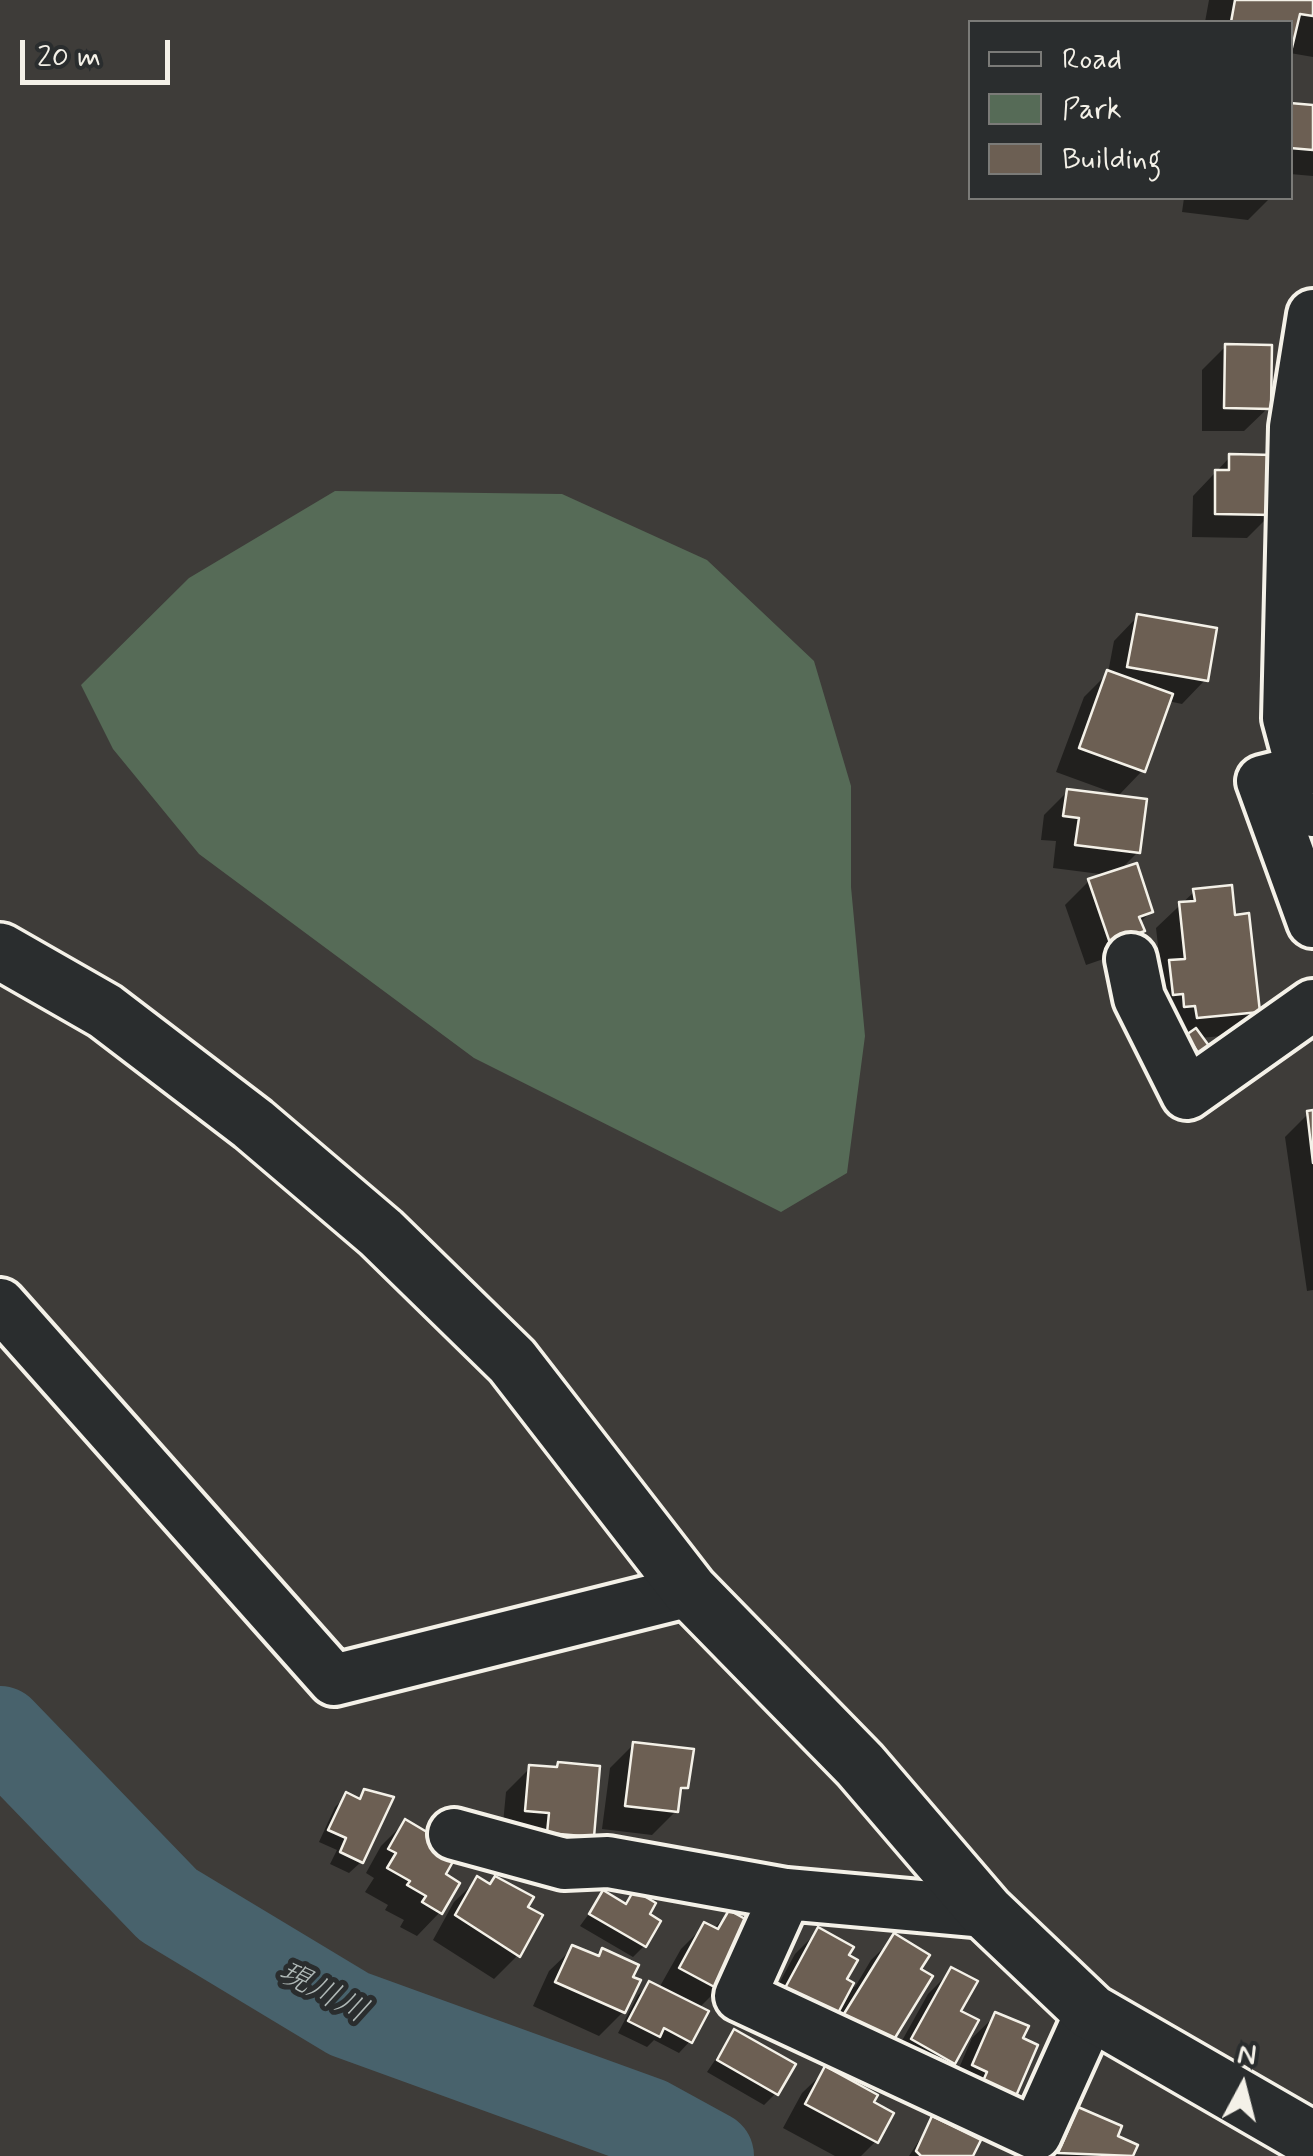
<!DOCTYPE html>
<html>
<head>
<meta charset="utf-8">
<style>
  body { margin:0 }
  #map { position:relative; width:1313px; height:2156px; overflow:hidden; background:#3e3c39; font-family:Mynerve,sans-serif }
  canvas { display:block }
  .legend { position:absolute; left:968px; top:20px; width:325px; height:180px; box-sizing:border-box; background:#2a2d2e; border:2px solid #7b7b78; margin:0; padding:12px 18px; list-style:none; font-size:30px; color:#f4f1e8 }
  .legend li { display:flex; align-items:center; gap:20px; height:50px }
  .legend b { width:50px; border:2px solid #7b7b78 }
  .north { position:absolute; left:1193px; top:2036px; width:100px; height:100px; -webkit-text-stroke:8px #2a2d2e; paint-order:stroke; rotate:7deg; font-size:28px; font-weight:700; line-height:40px; text-align:center; color:#f4f1e8 }
  .north::after { content:''; display:block; margin:auto; width:35px; height:45px; background:#f4f1e8; clip-path:polygon(50% 0,100% 100%,50% 72%,0 100%) }
  .scale { position:absolute; left:20px; top:40px; width:150px; height:45px; box-sizing:border-box; border:5px solid #f4f1e8; border-top:0; padding-left:12px; font-size:30px; line-height:35px; white-space:nowrap; color:#f4f1e8; -webkit-text-stroke:8px #2a2d2e; paint-order:stroke }
</style>
</head>
<body>
<div id="map">
<canvas width="1313" height="2156"></canvas>
<ul class="legend">
<li><b style="height:12px;background:#2a2d2e"></b>Road</li>
<li><b style="height:28px;background:#566b57"></b>Park</li>
<li><b style="height:28px;background:#6c5f53"></b>Building</li>
</ul>
<div class="north">N</div>
<div class="scale">20 m</div>
</div>
<script>
const g = document.querySelector('canvas').getContext('2d');
g.lineJoin = 'round';
function paint(path, color) { g.fillStyle = color; g.fill(path, 'evenodd'); }
const toPath = rows => new Path2D(rows.map(r => 'M' + r).join(''));
function trace(path, color, width, dash) { g.strokeStyle = color; g.lineWidth = width; g.lineCap = dash ? 'butt' : 'round'; g.setLineDash(dash || []); g.stroke(path); }
function label(font, color, halo, rows, align = 'center') {
  g.font = font + ' Mynerve,"Klee One",sans-serif'; g.lineWidth = 10; g.setLineDash([]); g.textBaseline = 'middle'; g.strokeStyle = halo; g.fillStyle = color; for (const [text, x, y, turn = 0] of rows) {
    g.save(); g.translate(x, y); g.rotate((+turn || 0) * Math.PI / 180); g.textAlign = isNaN(turn) ? turn : align; if (halo) g.strokeText(text, 0, 0); g.fillText(text, 0, 0); g.restore();
  }
}
paint(toPath([
  [335,491,562,494,707,560,814,661,851,786,851,887,865,1036,847,1173,781,1212,474,1058,199,854,113,749,81,685,189,578]
]), '#566b57');
paint(toPath([
  [1209,0,1313,0,1313,57,1290,53,1290,22,1205,22],
  [1290,105,1313,108,1313,176,1290,174],
  [1184,198,1270,198,1248,220,1182,212],
  [1226,346,1268,408,1244,431,1202,431,1202,370],
  [1230,457,1271,514,1247,538,1192,537,1193,496],
  [1137,617,1205,680,1182,704,1168,701,1142,771,1119,795,1056,772,1084,697,1108,673,1114,641],
  [1068,791,1138,852,1118,872,1151,912,1139,923,1142,931,1118,954,1086,965,1065,905,1089,881,1108,875,1053,868,1056,841,1041,840,1044,815],
  [1195,891,1233,918,1257,1011,1233,1035,1200,1038,1208,1050,1197,1061,1147,986,1161,972,1156,928],
  [1309,1113,1313,1113,1313,1290,1307,1291,1285,1137],
  [634,1744,686,1787,678,1795,676,1811,652,1835,602,1829,610,1768],
  [530,1768,591,1836,567,1860,502,1834,506,1792],
  [365,1792,361,1862,349,1873,330,1864,337,1850,319,1842,335,1807,347,1795,356,1800],
  [405,1822,442,1875,440,1912,417,1936,400,1927,404,1920,385,1910,388,1905,365,1892,374,1878,366,1873,381,1846],
  [478,1879,525,1908,518,1955,494,1979,433,1940,454,1902],
  [604,1893,623,1905,635,1893,647,1915,644,1946,633,1957,580,1926],
  [729,1913,718,1989,698,2009,690,2041,679,2053,654,2040,647,2047,618,2033,638,1995,650,1984,659,1988,681,1949,705,1925,713,1929],
  [818,1931,844,1980,855,1987,871,1960,895,1937,864,2068,763,2013,795,1954],
  [573,1948,596,1958,603,1951,637,1981,623,2012,599,2036,533,2006,549,1971],
  [952,1970,957,2012,953,2062,929,2086,889,2064,928,1994],
  [996,2015,1020,2040,1014,2094,990,2118,950,2089,972,2038],
  [734,2032,776,2093,764,2105,707,2072],
  [826,2070,871,2103,876,2141,861,2156,835,2156,783,2128,802,2093],
  [1078,2110,1114,2138,1134,2146,1130,2156,1045,2156,1054,2134],
  [933,2119,971,2156,909,2156]
]), '#0007');
trace(toPath([
  [0,1731,168,1905,349,2014,647,2122,709,2156]
]), '#48626c', 90);
const building = toPath([
  [1235,0,1313,0,1313,16,1300,14,1290,56,1290,22,1231,22,1235,0],
  [1290,103,1313,105,1313,150,1290,148,1290,103],
  [1225,344,1272,345,1271,409,1224,408,1225,344],
  [1229,454,1274,455,1274,515,1215,514,1215,470,1229,470,1229,454],
  [1137,614,1217,628,1208,681,1127,667,1137,614],
  [1107,670,1173,694,1145,772,1079,748,1107,670],
  [1067,789,1147,799,1140,853,1075,845,1079,818,1063,816,1067,789],
  [1137,863,1153,912,1139,917,1145,931,1110,943,1088,879,1137,863],
  [1232,885,1235,915,1249,913,1260,1012,1197,1018,1195,1006,1184,1007,1183,994,1173,995,1169,960,1185,959,1179,902,1195,901,1193,889,1232,885],
  [1196,1028,1212,1050,1201,1057,1186,1035,1196,1028],
  [1313,1110,1313,1163,1307,1111,1313,1110],
  [633,1742,694,1749,688,1788,681,1788,678,1812,625,1806,633,1742],
  [558,1762,600,1766,594,1837,547,1833,549,1813,525,1811,529,1765,557,1767,558,1762],
  [364,1789,394,1797,363,1863,340,1852,346,1838,328,1830,346,1792,360,1799,364,1789],
  [405,1819,459,1851,446,1874,460,1883,442,1914,422,1902,426,1896,407,1885,410,1881,387,1868,396,1853,388,1849,405,1819],
  [477,1876,490,1884,495,1876,534,1897,528,1907,543,1915,520,1957,455,1915,477,1876],
  [603,1890,626,1904,634,1890,656,1903,650,1914,661,1921,646,1947,589,1914,603,1890],
  [729,1910,756,1925,720,1990,679,1968,704,1922,718,1929,729,1910],
  [818,1927,854,1947,849,1955,858,1960,847,1979,854,1983,837,2015,785,1988,818,1927],
  [894,1933,930,1955,921,1969,933,1976,890,2046,842,2017,894,1933],
  [572,1945,599,1956,602,1948,639,1965,633,1977,641,1980,625,2013,555,1982,572,1945],
  [951,1967,978,1981,961,2011,979,2020,955,2064,911,2039,951,1967],
  [649,1981,709,2011,692,2043,664,2028,660,2037,628,2021,649,1981],
  [995,2012,1029,2026,1023,2038,1038,2045,1016,2096,983,2081,987,2072,972,2065,995,2012],
  [734,2029,796,2064,778,2095,717,2060,734,2029],
  [825,2066,878,2095,874,2102,894,2113,878,2143,805,2104,825,2066],
  [1078,2107,1122,2126,1118,2136,1138,2145,1133,2156,1058,2153,1078,2107],
  [932,2116,981,2140,973,2156,921,2156,916,2151,932,2116]
]);
paint(building, '#6c5f53');
trace(building, '#f4f1e8', 2.5);
const street = toPath([
  [1313,315,1295,427,1288,718,1313,811],
  [1302,771,1262,781,1313,922],
  [1131,959,1139,998,1187,1094,1313,1005],
  [0,1304,334,1680,690,1591],
  [454,1834,564,1864,608,1862,786,1894,986,1912],
  [786,1894,740,1996,1036,2134,1091,2012]
]);
const secondary = toPath([
  [0,951,105,1011,253,1124,381,1233,512,1361,690,1591,860,1765,986,1912,1091,2012,1313,2140]
]);
trace(street, '#f4f1e8', 58);
trace(secondary, '#f4f1e8', 62);
trace(street, '#2a2d2e', 50);
trace(secondary, '#2a2d2e', 55);
label('italic 32px', '#afb8b6', '#2a2d2e', [
  ["現川川",322,1994,28]
]);
</script>
</body>
</html>
